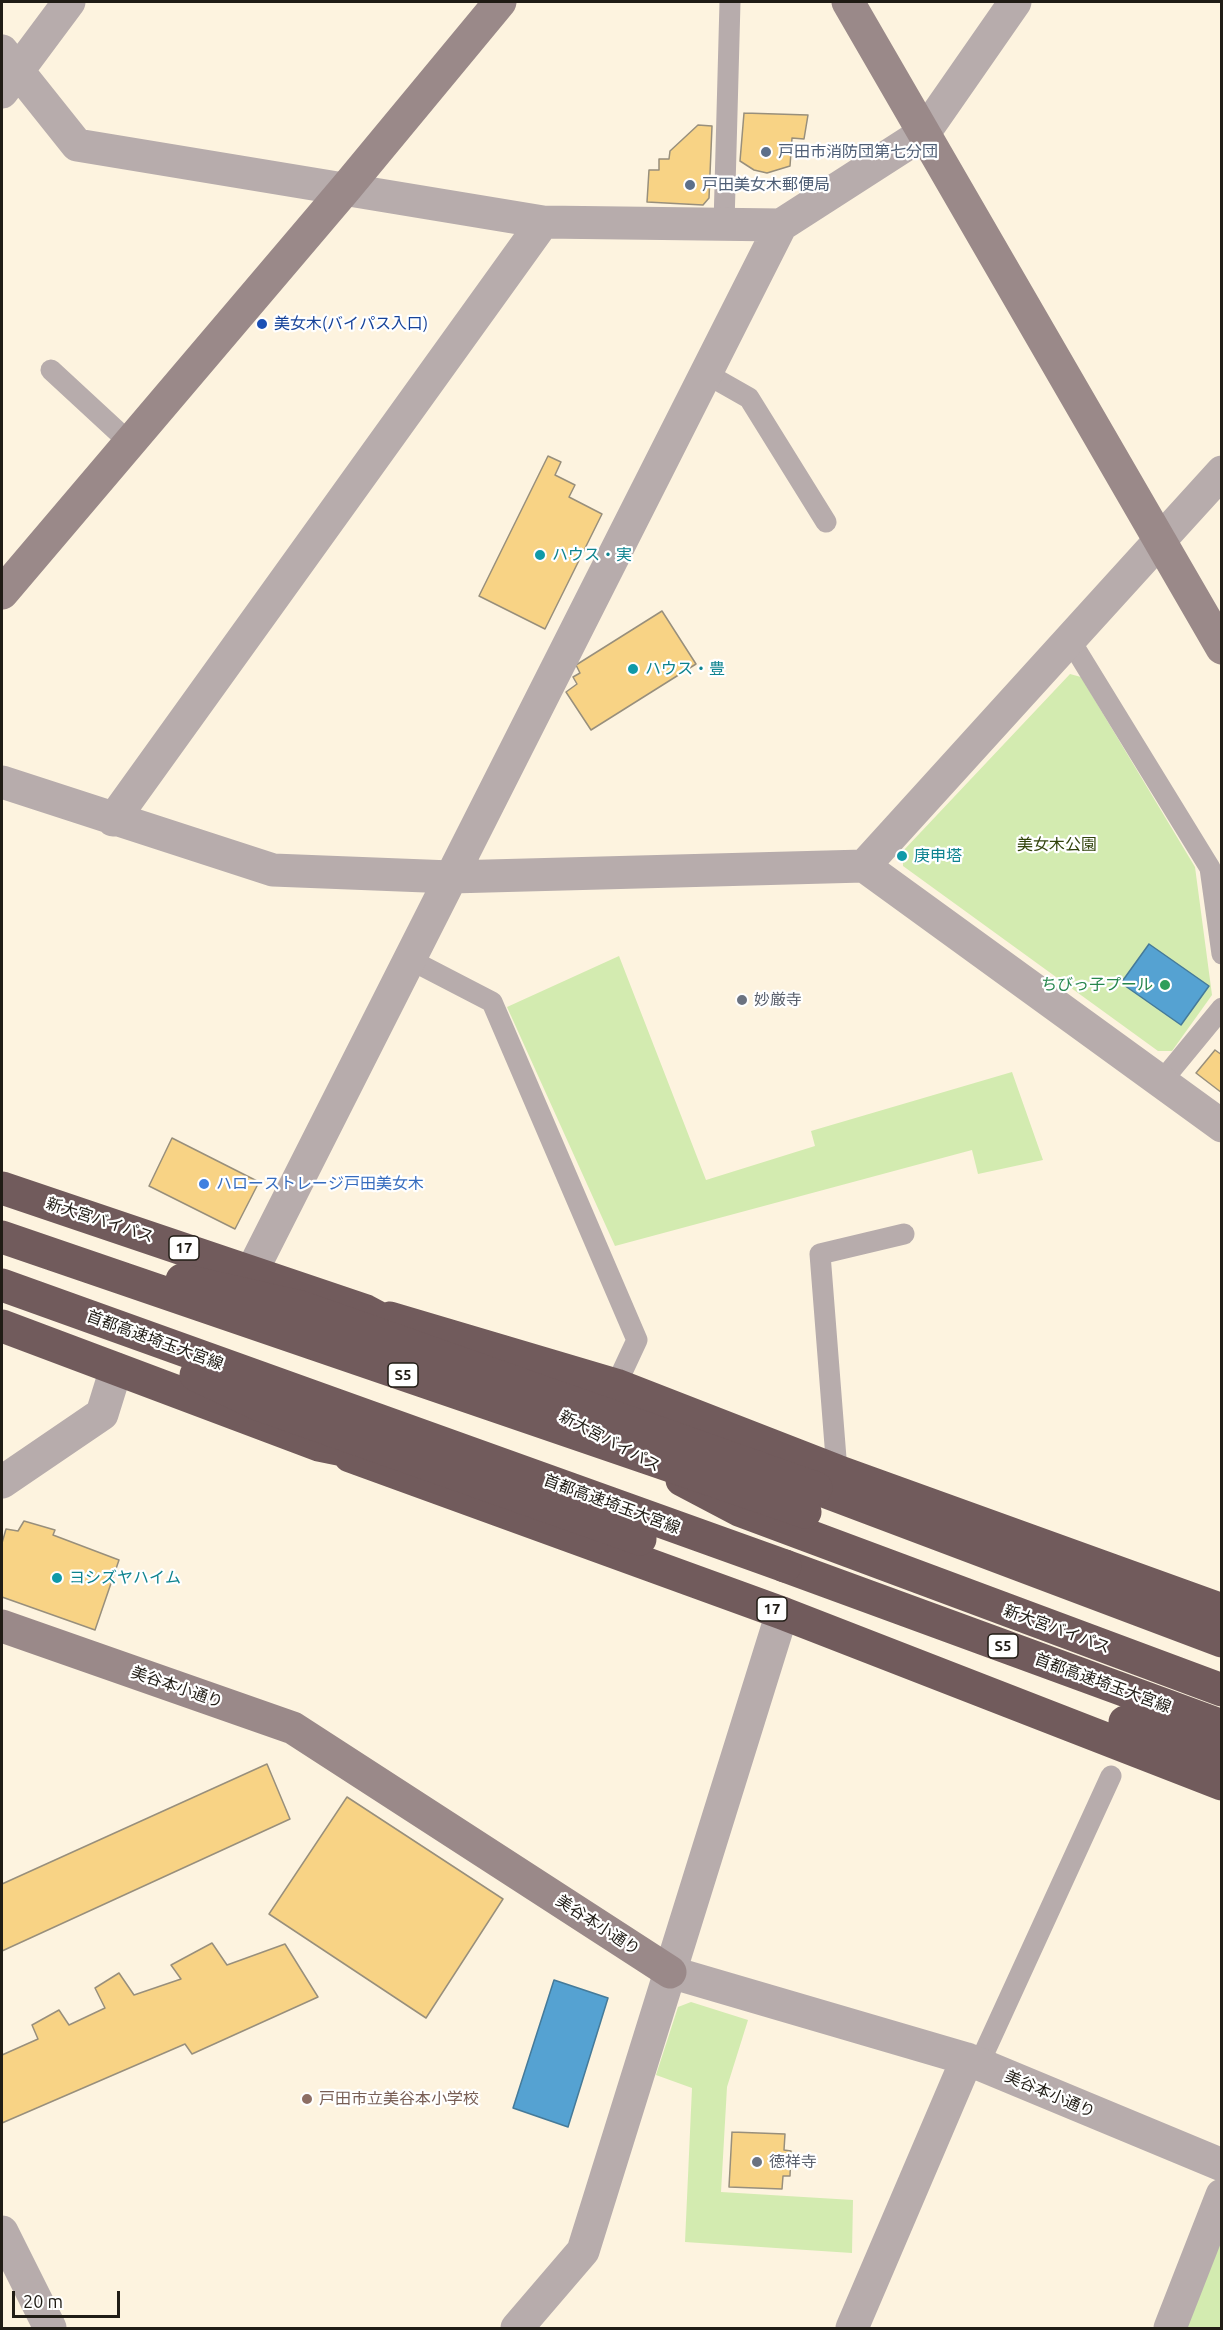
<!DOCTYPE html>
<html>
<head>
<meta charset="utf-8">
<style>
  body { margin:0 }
  #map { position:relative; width:1223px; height:2330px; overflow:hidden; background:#fdf3df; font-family:Ubuntu,sans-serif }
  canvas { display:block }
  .frame { position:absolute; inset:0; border:3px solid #201c15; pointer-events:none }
  .scale { position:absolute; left:12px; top:2291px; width:108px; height:27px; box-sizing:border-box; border:3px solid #201c15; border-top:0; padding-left:8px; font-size:18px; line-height:21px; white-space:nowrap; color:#201c15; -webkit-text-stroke:4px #fff; paint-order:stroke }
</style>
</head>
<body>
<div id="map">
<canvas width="1223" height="2330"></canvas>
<div class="frame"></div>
<div class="scale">20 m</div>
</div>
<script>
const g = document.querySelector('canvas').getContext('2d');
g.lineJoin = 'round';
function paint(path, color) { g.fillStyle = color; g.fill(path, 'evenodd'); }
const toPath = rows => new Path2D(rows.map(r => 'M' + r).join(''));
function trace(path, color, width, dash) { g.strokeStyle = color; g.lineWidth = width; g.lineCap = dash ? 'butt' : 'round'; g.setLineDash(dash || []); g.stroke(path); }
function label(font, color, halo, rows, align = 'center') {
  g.font = font + ' Ubuntu,"Noto Sans JP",sans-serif'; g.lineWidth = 4.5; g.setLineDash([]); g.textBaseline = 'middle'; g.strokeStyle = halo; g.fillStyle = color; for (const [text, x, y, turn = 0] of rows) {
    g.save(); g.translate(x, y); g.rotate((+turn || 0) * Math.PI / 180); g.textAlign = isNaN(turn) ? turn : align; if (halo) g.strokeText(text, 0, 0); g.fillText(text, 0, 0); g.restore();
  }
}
paint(toPath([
  [1070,674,1081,677,1195,867,1212,995,1172,1051,1158,1051,903,866,903,851],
  [619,956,706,1180,815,1146,811,1131,1012,1072,1043,1160,978,1174,972,1150,615,1246,507,1007],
  [691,2002,748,2020,727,2087,721,2192,853,2200,852,2253,685,2242,692,2088,656,2075,678,2007],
  [1221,2236,1221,2328,1186,2328]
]), '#d3ebb0');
const water = toPath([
  [1149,944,1209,986,1181,1025,1121,983,1149,944],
  [554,1980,608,1998,568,2127,513,2108,554,1980]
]);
paint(water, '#55a2d2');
trace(water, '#457a99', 1.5);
const building = toPath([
  [744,113,808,115,804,139,792,138,790,166,767,173,754,170,740,161,744,113],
  [698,125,712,126,709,198,703,205,647,202,649,170,659,170,659,159,669,159,670,151,698,125],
  [548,456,561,462,555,475,575,485,569,497,602,514,545,629,479,596,548,456],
  [662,611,696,664,591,730,566,692,577,684,573,677,580,673,576,665,662,611],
  [1215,1050,1222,1055,1222,1093,1196,1073,1215,1050],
  [172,1138,259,1182,235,1229,149,1186,172,1138],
  [24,1521,55,1530,53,1535,119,1560,95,1630,2,1597,2,1543,6,1529,18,1531,24,1521],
  [267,1764,290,1819,2,1951,2,1884,267,1764],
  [347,1797,503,1899,426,2018,269,1914,347,1797],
  [212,1943,227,1965,285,1944,318,1997,192,2054,185,2044,2,2123,2,2055,38,2039,32,2025,59,2010,69,2025,105,2008,95,1988,119,1973,134,1995,181,1979,171,1965,212,1943],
  [732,2132,785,2134,784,2150,791,2151,790,2176,783,2176,782,2189,729,2187,732,2132]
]);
paint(building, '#f8d385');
trace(building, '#988f7c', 1.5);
trace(toPath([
  [724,224,730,2],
  [51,370,130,443],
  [705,373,749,398,826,522],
  [1070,640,1210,868,1222,954],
  [409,959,492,1002,637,1340,616,1385],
  [1161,1082,1222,1008],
  [837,1471,820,1254,904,1234],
  [979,2064,1111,1776]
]), '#b7acac', 21);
trace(toPath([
  [2,51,77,145,543,222,781,225,924,133,1015,2],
  [2,92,69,2],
  [2,782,273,870,451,877,864,866,1222,1126],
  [113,820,543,222],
  [864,866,1222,472],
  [252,1271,781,225],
  [2,1482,102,1414,116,1369],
  [670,1972,967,2059,1222,2165],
  [2,2232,50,2328],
  [517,2328,583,2251,782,1613],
  [852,2328,967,2059],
  [1170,2328,1222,2195]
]), '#b7acac', 33);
trace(toPath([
  [848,2,1222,648],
  [2,593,346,188,500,2],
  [2,1626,293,1728,670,1972]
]), '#9a8989', 33);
trace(toPath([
  [2,1188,366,1311,411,1335],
  [390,1318,616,1385,837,1471,1222,1610],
  [2,1326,319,1445,373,1456],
  [350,1456,782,1613,1222,1784],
  [682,1480,739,1510,1222,1690],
  [816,1488,1222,1641],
  [785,1566,1222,1726],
  [1125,1722,1222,1758]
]), '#715b5c', 33);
trace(toPath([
  [2,1237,805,1512],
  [182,1280,301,1307,816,1488],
  [2,1285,785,1566],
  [196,1375,260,1405,640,1539]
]), '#715b5c', 33);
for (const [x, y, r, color] of [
  [766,152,6,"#5c6f8a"],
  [690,185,6,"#5c6f8a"],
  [262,324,6,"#1a4fb4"],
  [540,555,6,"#0f9aa8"],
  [633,669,6,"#0f9aa8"],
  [902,856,6,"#0f9aa8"],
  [1165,985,6,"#2e9e5b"],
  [742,1000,6,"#6b7280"],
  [204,1184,6,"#3f7fe0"],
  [57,1578,6,"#0f9aa8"],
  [307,2099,6,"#8d6e63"],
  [757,2162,6,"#6b7280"]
]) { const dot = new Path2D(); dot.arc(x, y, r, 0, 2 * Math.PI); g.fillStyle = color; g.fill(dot); trace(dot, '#fff', 2); }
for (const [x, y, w] of [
  [184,1248,30],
  [403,1375,30],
  [772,1609,30],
  [1003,1646,30]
]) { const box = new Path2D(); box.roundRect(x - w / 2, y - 12, w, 24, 4.5); g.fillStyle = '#fff'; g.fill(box); trace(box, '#201c15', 1.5); }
label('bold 15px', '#201c15', null, [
  ["17",184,1248],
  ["S5",403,1375],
  ["17",772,1609],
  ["S5",1003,1646]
]);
label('16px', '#4e5e75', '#fff', [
  ["戸田市消防団第七分団",778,152],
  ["戸田美女木郵便局",702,185]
], 'left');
label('16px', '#164399', '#fff', [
  ["美女木(バイパス入口)",274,324]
], 'left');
label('16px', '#0d838f', '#fff', [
  ["ハウス・実",552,555],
  ["ハウス・豊",645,669],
  ["庚申塔",914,856],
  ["ヨシズヤハイム",69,1578]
], 'left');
label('16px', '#31430b', '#fff', [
  ["美女木公園",1057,845]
]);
label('16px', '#27864d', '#fff', [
  ["ちびっ子プール",1153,985]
], 'right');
label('16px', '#5b616d', '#fff', [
  ["妙厳寺",754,1000],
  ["徳祥寺",769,2162]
], 'left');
label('16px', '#366cbe', '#fff', [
  ["ハローストレージ戸田美女木",216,1184]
], 'left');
label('16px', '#201c15', '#fff', [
  ["新大宮バイパス",100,1220,18],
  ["首都高速埼玉大宮線",155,1340,20],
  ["新大宮バイパス",610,1441,28],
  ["首都高速埼玉大宮線",612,1504,20],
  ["新大宮バイパス",1057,1629,20],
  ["首都高速埼玉大宮線",1103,1683,20],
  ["美谷本小通り",177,1687,19],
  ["美谷本小通り",598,1925,33],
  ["美谷本小通り",1050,2094,23]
]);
label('16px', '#785e54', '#fff', [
  ["戸田市立美谷本小学校",319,2099]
], 'left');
</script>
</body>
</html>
